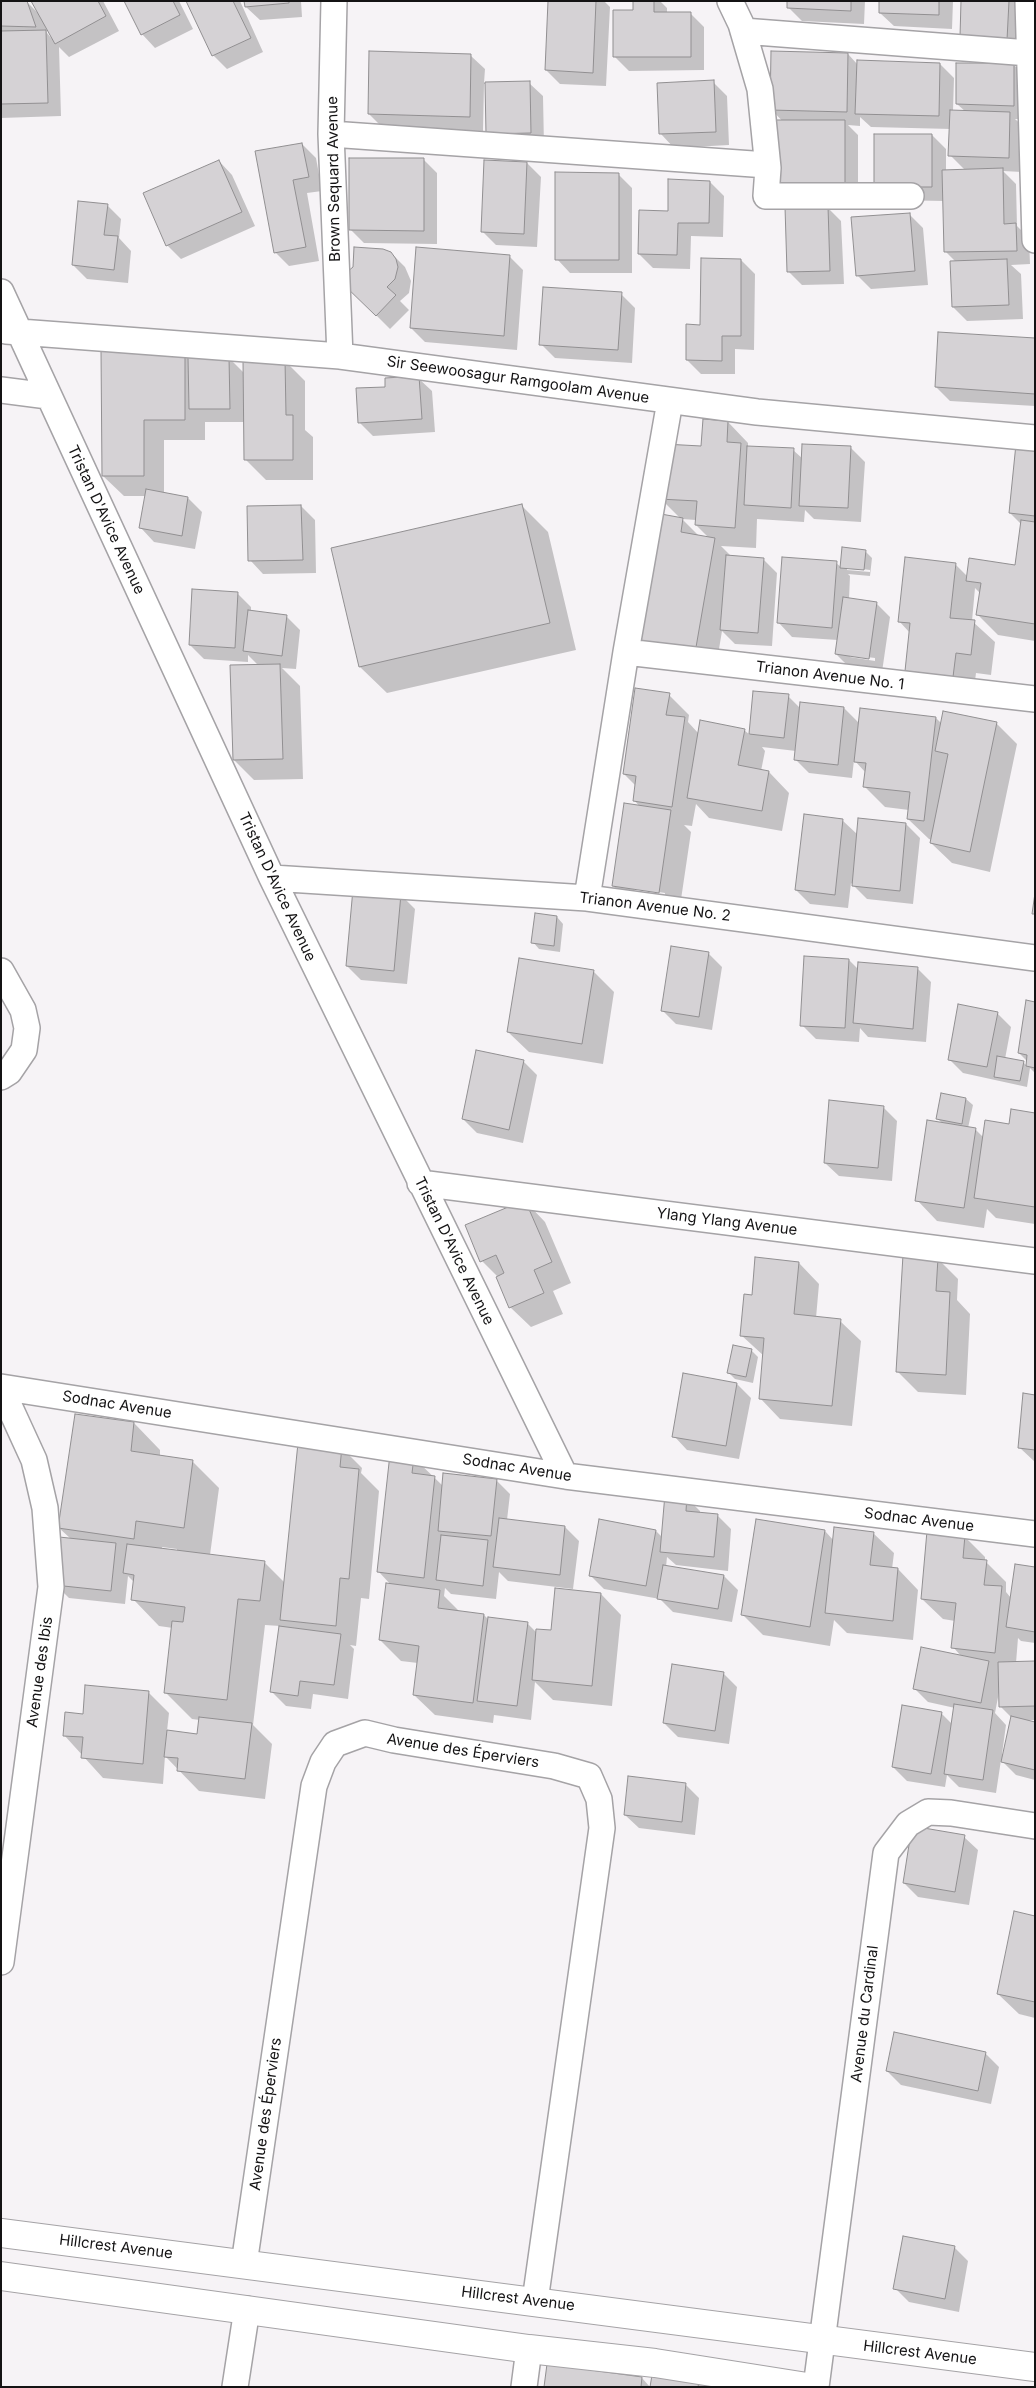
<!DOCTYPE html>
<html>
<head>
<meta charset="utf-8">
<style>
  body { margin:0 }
  #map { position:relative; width:1036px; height:2388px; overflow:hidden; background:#f6f3f6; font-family:Inter,sans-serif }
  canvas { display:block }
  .frame { position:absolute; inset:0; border:2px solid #141314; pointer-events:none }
</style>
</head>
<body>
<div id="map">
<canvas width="1036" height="2388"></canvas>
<div class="frame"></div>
</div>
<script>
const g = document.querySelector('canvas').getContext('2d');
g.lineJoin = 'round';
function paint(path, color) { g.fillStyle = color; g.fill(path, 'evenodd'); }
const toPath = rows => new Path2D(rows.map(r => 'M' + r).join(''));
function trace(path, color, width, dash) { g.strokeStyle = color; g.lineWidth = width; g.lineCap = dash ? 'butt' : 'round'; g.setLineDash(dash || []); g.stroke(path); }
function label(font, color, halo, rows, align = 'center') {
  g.font = font + ' Inter,sans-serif'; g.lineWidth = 5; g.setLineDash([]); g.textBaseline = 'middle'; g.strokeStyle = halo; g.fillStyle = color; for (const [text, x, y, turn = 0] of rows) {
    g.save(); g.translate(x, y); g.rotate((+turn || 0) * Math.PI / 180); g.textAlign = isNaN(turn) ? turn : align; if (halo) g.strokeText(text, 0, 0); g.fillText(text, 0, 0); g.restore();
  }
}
paint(toPath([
  [1,1,26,1,38,13,33,1,103,1,119,31,69,57,59,47,61,116,1,118],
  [45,24,52,39,47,33],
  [125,1,179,1,193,29,155,48,142,34],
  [187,1,240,1,263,52,227,69,213,55],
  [245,1,301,1,302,17,260,20,246,7],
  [549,1,604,1,610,7,606,86,560,84,546,70],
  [634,1,660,1,667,8,667,13,690,13,704,27,704,70,629,71,615,57,634,11],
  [788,1,865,1,864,24,802,21,788,7],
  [880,1,953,1,952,29,894,26,880,13],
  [963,1,1023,1,1020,53],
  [848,54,858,65,940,64,954,78,953,111,966,112,957,104,1014,65,1028,79,1027,119,1015,119,1024,127,1022,172,1003,171,1016,184,1017,226,1029,238,1030,264,1011,265,1021,274,1023,319,967,321,953,307,956,262,946,252,944,201,889,200,932,135,946,149,946,171,965,170,950,155,951,129,871,127,860,117,860,126,848,125,858,135,858,202,771,109],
  [471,56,485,69,484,83,529,83,543,96,544,146,502,147,487,84,484,84,483,131,383,128,369,114],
  [713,82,727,96,729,145,674,148,661,134],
  [302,144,316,158,322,191,307,193,319,261,289,266,275,252],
  [423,159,437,173,437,244,364,243,350,229],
  [219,161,232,175,255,226,181,259,167,245],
  [527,163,541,177,537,247,496,245,482,231],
  [618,174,632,188,632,273,570,273,557,259],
  [710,182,724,196,723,237,691,236,690,269,653,268,639,254,669,212],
  [107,205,121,219,119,238,131,251,128,283,87,279,73,265],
  [828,208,841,221,844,284,802,285,788,271],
  [909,214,923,228,928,285,871,289,857,275],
  [391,253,405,267,411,281,409,293,400,301,409,310,390,329,343,282],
  [509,256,523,270,517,350,425,342,411,328],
  [741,260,755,274,754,350,735,349,735,374,701,374,687,360,702,326],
  [621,294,635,308,632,363,555,358,541,344],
  [1035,339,1035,406,950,401,936,387],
  [103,350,229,358,245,374,284,360,305,381,305,430,313,437,313,480,266,480,245,459,245,422,205,422,205,440,164,440,164,493,188,498,202,512,195,549,154,542,141,528,146,496,124,496,103,476],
  [418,378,432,391,435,432,373,436,360,423,387,388],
  [728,422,748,443,748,447,793,450,803,459,851,448,865,462,861,522,814,519,805,510,804,522,757,519,756,548,721,546,732,557,763,559,777,573,772,646,735,644,722,631,715,673,661,663,681,519,660,498,702,448],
  [682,519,696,520,696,525,709,538,699,536],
  [1035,447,1035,641,998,635,978,615,981,594,975,588,972,621,995,642,991,675,976,673,973,697,927,691,906,670,910,633,899,621,955,564,968,577,1016,566,1022,525,1010,513],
  [301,506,315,520,316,573,263,574,250,560],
  [522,506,548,532,576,650,387,693,360,667],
  [865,551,872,558,870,576,848,574,850,576,849,599,876,603,890,617,882,672,850,668,836,654,838,640,792,637,779,623,836,563,841,567],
  [847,567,870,570,870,572,847,570],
  [850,655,875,658,875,661,850,657],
  [237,593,251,607,251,612,286,616,300,630,296,669,282,668,300,686,303,779,254,780,234,760,259,666,248,655,248,662,204,659,190,645],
  [754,692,788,696,800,708,844,708,859,723,936,718,942,724,996,723,1017,744,990,872,952,863,931,843,932,840,929,839,908,819,909,810,885,807,865,787,866,773,854,760,852,778,809,773,795,759,796,751,762,747,765,751,761,771,769,772,789,793,782,831,709,818,696,804,692,826,684,825,691,832,679,913,634,906,613,886,640,807,634,800,636,786,624,774,669,695,689,715,688,722,699,734,744,730,750,735],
  [634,888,665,893,665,895,634,891],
  [842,820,858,835,906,824,920,838,913,904,867,899,851,883,848,908,810,904,796,890],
  [401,895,415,909,407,984,361,980,347,966],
  [557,917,563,924,560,952,539,949,533,942],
  [709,954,722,967,712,1030,676,1024,662,1010],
  [849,960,859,970,917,968,931,982,926,1042,868,1037,860,1028,859,1042,816,1039,802,1025],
  [593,971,614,992,603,1064,529,1052,508,1032],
  [1035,1003,1035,1073,1030,1068,1027,1087,963,1073,949,1059,997,1013,1011,1027,1005,1059,1023,1062,1027,1066,1028,1062,1019,1053],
  [523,1061,537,1075,523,1143,477,1133,463,1119],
  [942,1094,966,1099,973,1105,968,1128,975,1129,984,1138,1035,1114,1035,1224,996,1218,987,1209,984,1228,937,1221,917,1200,943,1124,937,1118],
  [883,1107,897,1121,892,1181,839,1176,825,1163],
  [525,1201,545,1222,571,1283,553,1291,563,1314,531,1327,510,1307,498,1277,482,1261],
  [938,1259,958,1279,957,1300,970,1314,966,1395,918,1392,898,1372],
  [799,1263,819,1284,816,1318,840,1321,861,1341,852,1426,780,1419,760,1398,764,1356,741,1335,753,1296],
  [751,1350,758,1357,753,1383,735,1379,728,1372],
  [684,1374,737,1384,751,1398,739,1459,687,1450,674,1436],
  [1035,1396,1035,1462,1020,1448],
  [134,1423,160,1450,160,1457,192,1461,219,1488,210,1555,264,1562,285,1583,341,1447,362,1468,361,1473,379,1491,369,1599,361,1598,356,1646,350,1645,354,1649,348,1699,313,1694,311,1709,286,1706,272,1692,280,1626,265,1625,253,1725,272,1744,265,1799,199,1791,165,1756,163,1784,103,1778,64,1735,148,1692,169,1713,167,1731,198,1735,200,1720,192,1719,165,1692,173,1628,159,1626,133,1599,135,1583,128,1576,125,1604,69,1598,55,1584,71,1539,59,1528],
  [162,1547,177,1549,177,1552,162,1550],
  [414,1458,443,1486,496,1480,510,1494,507,1520,565,1527,579,1541,573,1589,508,1581,499,1572,496,1599,451,1594,445,1588,444,1596,460,1612,484,1615,489,1620,527,1623,537,1633,553,1632,601,1594,621,1615,612,1706,553,1700,535,1682,531,1720,494,1715,493,1723,435,1715,414,1695,418,1663,401,1661,380,1640,391,1585,379,1572],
  [686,1497,700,1511,700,1513,717,1515,731,1529,728,1571,676,1565,667,1557,666,1567,724,1576,738,1590,732,1622,673,1612,660,1599,604,1589,590,1575,656,1531,663,1538],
  [825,1531,834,1541,873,1533,894,1553,892,1569,898,1569,918,1590,913,1640,847,1633,834,1620,830,1646,763,1635,743,1615],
  [965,1537,985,1557,985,1561,1006,1582,1006,1592,1011,1598,1035,1568,1035,1643,1021,1641,1018,1638,1016,1663,1035,1662,1035,1720,1028,1720,1035,1723,1035,1780,1016,1775,1001,1760,996,1793,959,1787,947,1775,945,1787,907,1781,893,1767,941,1713,952,1724,955,1708,928,1702,914,1688,961,1656,953,1647,955,1621,943,1619,922,1599],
  [999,1692,1001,1707,1012,1718,1004,1754,1002,1754,1006,1725,995,1713],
  [723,1673,737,1687,729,1744,678,1737,664,1723],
  [685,1784,699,1798,695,1835,639,1828,625,1815],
  [964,1837,978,1850,969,1905,918,1897,904,1883],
  [1035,1917,1035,2018,1019,2014,998,1994],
  [985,2053,999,2067,991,2104,901,2085,887,2071],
  [954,2247,968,2261,959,2312,909,2302,895,2288],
  [699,2376,710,2387,652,2387],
  [642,2378,650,2387,546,2387]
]), '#0003');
const building = toPath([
  [1,1,27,1,36,27,1,26,1,1],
  [31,1,98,1,106,16,55,44,31,1],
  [124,1,173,1,180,15,141,35,124,1],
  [186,1,233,1,251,38,212,56,186,1],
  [244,1,289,1,289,3,245,7,244,1],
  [548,1,596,1,593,73,545,70,548,1],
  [633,1,654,1,654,12,691,12,691,57,613,57,613,10,633,10,633,1],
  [787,1,851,1,851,11,787,8,787,1],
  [879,1,939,1,939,15,879,13,879,1],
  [961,1,1009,1,1007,40,960,37,961,1],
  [46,30,48,103,1,104,1,31,46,30],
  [369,51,471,54,470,117,368,114,369,51],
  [771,51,848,53,847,112,770,110,771,51],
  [857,60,940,63,939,116,855,114,857,60],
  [956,63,1014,63,1014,106,956,104,956,63],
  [714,80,716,132,659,134,657,83,714,80],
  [530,81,531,133,486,134,485,82,530,81],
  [950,110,1010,112,1009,158,948,156,950,110],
  [776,120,845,120,845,188,776,188,776,120],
  [874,134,932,134,932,187,874,187,874,134],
  [302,143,309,177,293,180,306,247,274,253,255,151,302,143],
  [349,158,424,158,424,231,349,230,349,158],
  [219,160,242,212,166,246,143,193,219,160],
  [484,160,527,162,524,234,481,232,484,160],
  [1003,168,1004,224,1016,223,1017,251,944,252,942,170,1003,168],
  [555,172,619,173,619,260,555,260,555,172],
  [668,179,710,181,709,223,678,223,677,255,638,254,639,210,668,211,668,179],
  [78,201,108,204,104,235,118,236,114,270,72,265,78,201],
  [828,206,830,271,787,272,785,207,828,206],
  [910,213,915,271,856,276,851,217,910,213],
  [354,247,383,249,391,252,396,259,398,267,395,279,387,287,396,295,376,316,342,283,341,277,353,267,354,247],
  [416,247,510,255,504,336,410,328,416,247],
  [701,258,741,259,741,336,722,336,722,361,686,360,686,324,700,325,701,258],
  [1007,259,1009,305,952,307,950,261,1007,259],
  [543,287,622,292,618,350,539,345,543,287],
  [938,332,1035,338,1035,394,935,387,938,332],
  [101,349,185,349,185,420,144,420,144,476,102,476,101,349],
  [188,357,229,357,230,409,189,409,188,357],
  [243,359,285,359,286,415,293,415,293,460,244,460,243,359],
  [419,376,422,419,358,423,356,388,385,387,385,378,419,376],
  [703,419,728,421,727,442,741,443,735,528,695,525,697,501,659,499,664,444,701,446,703,419],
  [802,444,851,446,848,508,799,506,802,444],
  [1016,444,1035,446,1035,516,1009,513,1016,444],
  [747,446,794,448,791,508,744,505,747,446],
  [146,489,188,497,182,536,139,528,146,489],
  [522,504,550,623,359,667,331,548,522,504],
  [301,505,303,560,248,561,247,506,301,505],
  [661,514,683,518,681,532,715,538,695,653,639,643,661,514],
  [1021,520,1035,522,1035,624,976,615,981,583,966,581,969,558,1015,565,1021,520],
  [842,547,866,550,864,570,840,568,842,547],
  [726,555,764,558,758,633,720,630,726,555],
  [782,557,837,561,832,628,777,623,782,557],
  [905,557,956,563,950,618,975,620,971,655,956,653,953,677,905,671,910,623,898,622,905,557],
  [192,589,238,592,235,648,189,645,192,589],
  [843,597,877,602,869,659,835,654,843,597],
  [248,610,287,615,282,656,243,651,248,610],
  [280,664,283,759,233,760,230,665,280,664],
  [635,688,670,693,666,715,685,717,672,807,633,801,636,776,623,774,635,688],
  [753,691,789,694,784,738,749,734,753,691],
  [800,702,844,707,838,765,794,760,800,702],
  [860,708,936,717,924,821,907,819,910,792,863,787,866,763,854,762,860,708],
  [943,711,997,722,970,852,930,843,948,754,935,751,943,711],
  [700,720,745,729,738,765,769,771,762,811,687,798,700,720],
  [624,803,671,810,659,893,612,886,624,803],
  [804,814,843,819,835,895,795,890,804,814],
  [858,818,906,823,900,891,852,886,858,818],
  [353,889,401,894,394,971,346,966,353,889],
  [1035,893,1035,914,1032,914,1035,893],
  [535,913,557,916,554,946,531,943,535,913],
  [671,946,709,952,699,1017,661,1011,671,946],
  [804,956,849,959,845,1028,800,1026,804,956],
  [519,958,594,970,582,1044,507,1032,519,958],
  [858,962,918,967,913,1029,853,1023,858,962],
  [1026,1000,1035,1002,1035,1068,1026,1066,1027,1055,1018,1053,1026,1000],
  [958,1004,998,1012,987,1067,948,1060,958,1004],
  [476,1050,524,1060,509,1130,462,1119,476,1050],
  [997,1056,1024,1061,1020,1081,994,1077,997,1056],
  [941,1093,966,1098,962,1124,936,1119,941,1093],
  [829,1100,884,1106,878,1168,824,1163,829,1100],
  [1011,1109,1035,1113,1035,1207,974,1198,985,1120,1009,1124,1011,1109],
  [927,1120,976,1128,964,1208,915,1201,927,1120],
  [525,1200,552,1262,534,1270,544,1293,509,1308,496,1277,504,1273,496,1255,480,1262,465,1225,525,1200],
  [903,1255,938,1258,936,1291,950,1292,946,1375,896,1372,903,1255],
  [755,1257,799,1262,794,1314,841,1319,832,1406,759,1399,764,1338,740,1336,744,1294,752,1295,755,1257],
  [733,1345,752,1349,746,1377,727,1373,733,1345],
  [683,1373,737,1383,726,1446,672,1437,683,1373],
  [1023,1393,1035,1395,1035,1450,1018,1448,1023,1393],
  [75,1414,134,1422,131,1451,193,1460,184,1528,136,1521,134,1539,58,1528,75,1414],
  [298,1443,342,1446,340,1467,359,1469,349,1579,340,1578,336,1626,280,1620,298,1443],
  [390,1454,414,1457,412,1473,435,1476,424,1578,377,1572,390,1454],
  [443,1473,497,1479,491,1536,438,1531,443,1473],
  [665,1494,687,1496,686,1511,718,1514,714,1557,660,1552,665,1494],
  [499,1518,565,1526,560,1575,493,1567,499,1518],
  [599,1519,656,1530,646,1586,589,1576,599,1519],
  [756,1519,825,1530,810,1627,741,1615,756,1519],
  [834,1527,874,1532,870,1565,898,1568,893,1621,825,1613,834,1527],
  [927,1531,965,1535,963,1558,987,1560,984,1585,1002,1586,995,1653,951,1648,956,1603,921,1599,927,1531],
  [441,1535,488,1540,483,1586,436,1580,441,1535],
  [59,1537,116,1543,111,1591,54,1585,59,1537],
  [127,1544,265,1561,260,1601,238,1599,227,1700,164,1693,172,1621,183,1622,185,1607,131,1600,134,1575,123,1573,127,1544],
  [1015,1564,1035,1567,1035,1632,1006,1627,1015,1564],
  [663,1565,724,1575,718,1609,657,1599,663,1565],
  [386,1583,440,1590,438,1608,484,1614,473,1703,413,1695,419,1646,379,1640,386,1583],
  [555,1588,601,1593,592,1686,532,1680,536,1629,551,1630,555,1588],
  [488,1617,528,1622,517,1706,477,1701,488,1617],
  [279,1626,341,1634,334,1685,300,1681,298,1696,270,1692,279,1626],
  [921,1647,989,1661,981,1703,913,1689,921,1647],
  [1035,1661,1035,1706,999,1707,998,1662,1035,1661],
  [672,1664,724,1672,715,1731,663,1723,672,1664],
  [85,1685,149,1691,143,1764,81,1758,83,1737,63,1736,65,1712,83,1714,85,1685],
  [954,1704,993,1710,983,1780,944,1774,954,1704],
  [902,1705,942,1712,931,1774,892,1767,902,1705],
  [1011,1716,1035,1722,1035,1770,1001,1762,1011,1716],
  [199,1717,252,1723,245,1779,177,1771,178,1758,164,1757,167,1730,197,1734,199,1717],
  [628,1776,686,1783,682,1822,624,1815,628,1776],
  [912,1826,965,1835,955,1892,903,1883,912,1826],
  [1014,1911,1035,1916,1035,2002,997,1994,1014,1911],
  [894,2032,986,2052,978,2091,886,2071,894,2032],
  [903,2236,955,2246,945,2299,893,2289,903,2236],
  [547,2364,642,2377,641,2387,544,2387,547,2364],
  [653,2369,700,2375,698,2387,650,2387,653,2369]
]);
paint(building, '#d5d2d5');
trace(building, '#918f91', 1);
const minor = toPath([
  [334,1,331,134,340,356],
  [730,1,741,24,760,89,768,168,766,196,911,196],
  [1028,1,1035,240],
  [743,31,1029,53],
  [331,134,767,165],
  [1,292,272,878,565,1476],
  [6,331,340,356,757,412,1035,438],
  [1,390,48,396],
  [626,652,1035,699],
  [272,878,587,898,1035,958],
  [587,898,626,652,670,401],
  [1,971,23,1010,27,1028,24,1050,9,1072,1,1077],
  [420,1183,1035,1261],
  [1,1387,565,1476,1035,1534],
  [1,1388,34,1460,45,1508,51,1587,1,1962],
  [244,2264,314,1786,323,1762,335,1744,365,1733,394,1740,554,1766,589,1776,599,1799,602,1828,535,2301],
  [235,2387,247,2309],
  [524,2387,529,2349],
  [816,2387,886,1853,908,1824,928,1812,951,1813,1035,1826]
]);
const secondary = toPath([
  [1,2233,1035,2367],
  [1,2276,529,2349,655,2363,807,2387]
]);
trace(minor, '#a5a3a6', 28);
trace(secondary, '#a5a3a6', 30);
trace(minor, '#fff', 25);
trace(secondary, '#fff', 28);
label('15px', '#141314', '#fff', [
  ["Brown Sequard Avenue",334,179,-91],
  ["Sir Seewoosagur Ramgoolam Avenue",518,380,8],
  ["Tristan D'Avice Avenue",106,520,65],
  ["Trianon Avenue No. 1",830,676,7],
  ["Tristan D'Avice Avenue",277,887,65],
  ["Trianon Avenue No. 2",655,907,7],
  ["Ylang Ylang Avenue",727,1222,7],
  ["Tristan D'Avice Avenue",454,1251,64],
  ["Sodnac Avenue",117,1405,9],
  ["Sodnac Avenue",517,1468,9],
  ["Sodnac Avenue",919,1520,7],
  ["Avenue des Ibis",40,1672,-82],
  ["Avenue des Éperviers",463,1751,9],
  ["Avenue du Cardinal",865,2014,-83],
  ["Avenue des Éperviers",266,2114,-82],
  ["Hillcrest Avenue",116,2247,7],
  ["Hillcrest Avenue",518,2299,7],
  ["Hillcrest Avenue",920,2353,7]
]);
</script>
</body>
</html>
